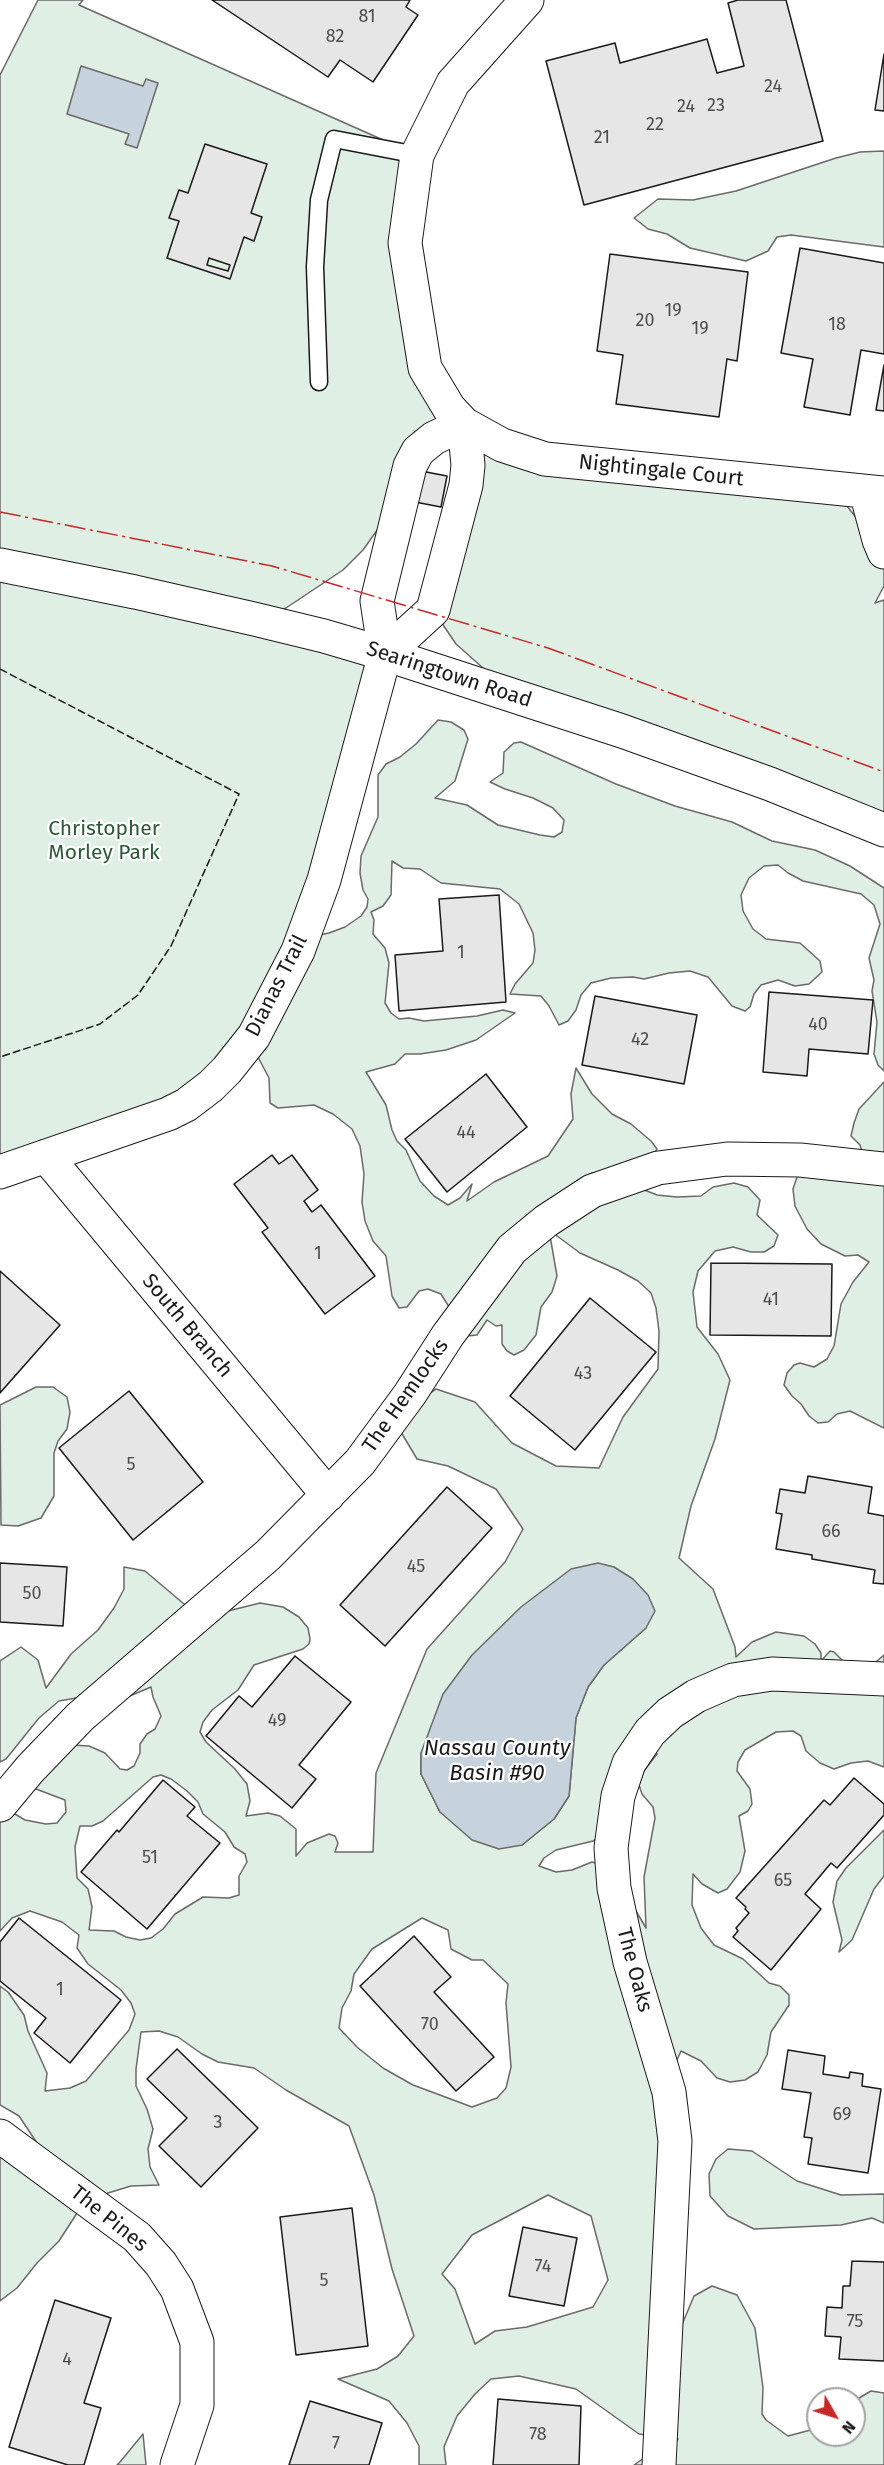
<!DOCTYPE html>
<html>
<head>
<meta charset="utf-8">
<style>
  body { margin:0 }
  #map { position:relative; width:884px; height:2465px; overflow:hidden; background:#fff; font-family:"Fira Sans",sans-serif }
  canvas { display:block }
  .north { position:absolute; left:806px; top:2387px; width:60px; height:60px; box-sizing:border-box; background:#fff; border:2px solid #a3a3a3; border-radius:50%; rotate:129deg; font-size:16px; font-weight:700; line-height:24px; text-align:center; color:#1a1a1a }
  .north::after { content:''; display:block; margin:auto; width:21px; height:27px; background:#c62828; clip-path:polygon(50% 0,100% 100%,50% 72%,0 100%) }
</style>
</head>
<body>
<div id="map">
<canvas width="884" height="2465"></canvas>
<div class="north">N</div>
</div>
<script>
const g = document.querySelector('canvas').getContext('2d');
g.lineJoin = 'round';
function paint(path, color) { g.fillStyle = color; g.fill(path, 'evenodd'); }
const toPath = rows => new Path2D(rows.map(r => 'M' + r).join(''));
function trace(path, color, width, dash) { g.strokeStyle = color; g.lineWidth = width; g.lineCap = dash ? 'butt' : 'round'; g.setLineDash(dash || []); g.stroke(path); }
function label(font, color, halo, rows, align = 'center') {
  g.font = font + ' "Fira Sans",sans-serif'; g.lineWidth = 4.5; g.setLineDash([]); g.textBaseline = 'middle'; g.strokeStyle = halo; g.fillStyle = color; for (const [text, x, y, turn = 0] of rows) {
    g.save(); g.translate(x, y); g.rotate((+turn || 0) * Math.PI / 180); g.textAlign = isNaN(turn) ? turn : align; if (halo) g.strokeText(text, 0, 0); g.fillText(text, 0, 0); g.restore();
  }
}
const green = toPath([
  [38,0,83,0,79,5,417,155,425,368,502,445,847,506,872,538,884,567,884,586,875,603,884,600,884,830,492,676,456,644,433,610,464,424,427,442,380,526,363,550,343,570,286,608,269,615,385,654,310,937,329,933,345,927,361,916,367,907,368,899,363,890,360,873,361,856,378,817,378,775,386,764,400,757,416,744,438,720,451,722,464,730,468,739,455,781,435,798,467,805,498,825,540,835,554,837,562,832,564,820,553,808,533,798,505,789,490,782,503,773,504,752,514,743,521,742,616,784,675,806,732,822,772,841,815,850,850,866,884,888,884,1071,878,1065,874,1054,877,1022,872,991,874,980,869,958,880,924,874,905,861,894,803,881,788,873,778,865,764,866,749,878,741,895,743,911,753,929,766,939,800,943,820,961,822,972,809,984,795,986,778,980,761,985,754,994,750,1007,745,1011,732,1006,708,977,690,971,669,973,644,979,633,977,611,978,591,983,581,995,576,1010,568,1021,559,1025,549,1006,541,996,510,994,515,984,533,963,535,950,533,933,519,904,500,889,441,883,420,869,403,868,392,861,391,895,383,906,371,912,374,920,373,934,385,948,389,963,385,1003,391,1013,399,1019,409,1018,424,1021,477,1016,503,1010,515,1013,476,1040,446,1050,420,1054,405,1054,395,1064,366,1072,386,1105,392,1130,397,1141,406,1150,420,1181,434,1196,448,1205,460,1198,472,1184,467,1201,494,1182,548,1156,573,1119,571,1094,576,1068,592,1094,612,1114,631,1124,651,1141,657,1149,647,1165,592,1173,578,1180,565,1195,637,1187,657,1195,677,1197,701,1196,713,1187,734,1183,748,1187,760,1200,757,1215,778,1235,774,1246,764,1252,751,1252,733,1247,715,1251,698,1271,693,1292,697,1327,718,1354,730,1380,715,1439,691,1506,679,1558,713,1589,735,1647,736,1657,752,1642,776,1632,804,1636,815,1644,821,1653,821,1661,830,1651,834,1652,849,1667,871,1666,884,1655,884,1767,868,1761,851,1763,834,1769,820,1763,806,1751,801,1736,793,1731,776,1732,745,1750,738,1762,737,1771,750,1789,752,1804,748,1811,739,1816,745,1851,740,1872,727,1889,718,1893,702,1884,693,1874,692,1905,701,1928,714,1945,743,1959,769,1983,780,1986,789,1995,789,2005,771,2032,767,2055,758,2072,745,2080,730,2082,717,2078,701,2061,681,2051,672,2071,678,2334,694,2296,712,2286,737,2295,755,2328,763,2388,762,2414,766,2420,788,2436,818,2428,818,2435,854,2435,854,2401,871,2391,884,2393,884,2465,634,2465,648,2455,669,2449,678,2439,661,2427,652,2436,639,2434,576,2389,519,2376,491,2379,475,2394,457,2416,444,2447,446,2465,419,2465,419,2446,407,2423,389,2401,338,2379,377,2369,398,2356,414,2336,392,2269,374,2195,349,2126,286,2090,254,2068,218,2062,202,2054,178,2037,159,2031,141,2032,136,2069,136,2086,147,2109,153,2129,148,2149,150,2167,159,2185,131,2186,108,2193,79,2210,59,2241,37,2263,17,2288,0,2301,0,2154,37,2143,19,2116,0,2105,0,1986,8,1992,24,2015,28,2031,47,2073,45,2091,70,2088,86,2081,129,2030,135,2014,131,2003,121,1990,88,1964,77,1948,79,1935,62,1922,30,1911,12,1918,0,1931,0,1820,4,1816,15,1814,25,1820,46,1824,57,1823,66,1812,65,1800,36,1789,28,1775,55,1744,89,1746,105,1753,120,1769,127,1770,134,1766,140,1753,140,1744,147,1734,155,1729,161,1716,153,1697,151,1687,125,1698,76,1698,59,1701,39,1718,6,1759,0,1762,0,1661,21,1647,38,1660,46,1688,71,1654,98,1630,114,1608,124,1589,124,1567,145,1571,184,1604,199,1611,224,1612,260,1603,283,1607,299,1617,308,1628,310,1639,309,1644,303,1649,254,1665,238,1690,212,1710,203,1722,200,1732,206,1742,235,1769,247,1784,250,1801,246,1816,268,1813,280,1816,296,1829,296,1856,307,1843,329,1834,335,1836,338,1843,335,1852,373,1852,376,1773,427,1649,505,1562,523,1529,496,1489,448,1466,417,1459,401,1432,410,1406,436,1389,475,1402,512,1443,556,1466,599,1468,623,1417,658,1369,659,1331,656,1308,651,1293,638,1281,618,1270,580,1253,549,1230,557,1276,552,1292,541,1307,536,1335,524,1350,514,1355,507,1351,502,1344,502,1325,496,1326,487,1320,477,1335,467,1336,441,1294,428,1289,419,1291,407,1307,399,1308,392,1296,386,1256,373,1241,365,1221,362,1202,364,1174,360,1146,352,1129,333,1114,314,1105,278,1108,270,1103,269,1078,258,1057,0,1172,0,75,38,0],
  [646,1628,604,1665,588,1687,576,1718,569,1796,554,1819,522,1845,440,1812,421,1774,421,1753,646,1628],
  [648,1749,657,1754,644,1771,639,1785,642,1794,653,1807,655,1818,644,1877,646,1928,633,1906,599,1864,592,1862,572,1870,556,1872,539,1866,544,1858,556,1850,593,1841,601,1836,648,1749],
  [161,1775,171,1779,187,1791,198,1802,203,1814,225,1832,234,1847,245,1854,247,1862,239,1876,239,1895,229,1898,203,1897,175,1914,163,1929,151,1938,140,1940,126,1937,114,1931,89,1930,92,1907,88,1889,77,1878,75,1847,80,1826,92,1826,103,1821,153,1777,161,1775],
  [422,1918,448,1930,451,1949,472,1960,483,1960,508,1984,506,2003,511,2067,506,2088,497,2098,472,2107,413,2085,383,2068,357,2047,339,2028,342,2008,351,1991,354,1974,372,1949,422,1918],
  [548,2195,591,2216,608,2280,593,2307,527,2327,495,2331,475,2344,455,2289,442,2274,472,2235,548,2195],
  [884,151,884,247,791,235,777,237,768,251,746,261,690,248,667,234,648,229,634,218,658,199,693,200,736,191,836,158,860,152,884,151],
  [884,1082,884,1428,850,1411,837,1414,828,1422,818,1423,809,1416,801,1404,792,1396,784,1385,787,1373,794,1365,800,1363,814,1367,827,1359,834,1346,841,1304,853,1282,869,1262,858,1255,845,1256,821,1244,807,1229,795,1206,793,1189,797,1177,805,1166,862,1152,860,1145,851,1136,854,1123,859,1109,884,1082],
  [36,1387,53,1387,67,1397,70,1412,67,1429,58,1441,54,1453,54,1496,41,1518,18,1526,1,1525,0,1405,36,1387],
  [884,1830,884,1876,874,1889,852,1940,839,1952,842,1940,833,1902,837,1881,846,1868,884,1830],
  [728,2149,752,2151,797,2181,841,2195,884,2194,884,2223,872,2218,841,2225,754,2229,728,2216,710,2196,709,2174,716,2159,728,2149],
  [143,2434,146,2465,117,2465,120,2462,143,2434]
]);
paint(green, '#e0efe3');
trace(green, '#6a6a6a', 1.5);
const water = toPath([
  [81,66,143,86,146,79,158,83,137,148,125,144,129,134,67,114,81,66],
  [598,1563,614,1567,633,1579,648,1595,655,1611,646,1628,604,1665,588,1687,576,1718,569,1796,554,1819,522,1845,499,1849,472,1840,440,1812,421,1774,421,1753,443,1694,472,1655,521,1607,571,1569,598,1563]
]);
paint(water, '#c6d2dc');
trace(water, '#6a6a6a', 1.5);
const building = toPath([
  [212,0,410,0,406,7,418,15,373,82,340,60,328,77,212,0],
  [738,0,786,0,823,141,584,205,546,61,615,43,620,63,707,39,717,73,744,66,728,3,738,0],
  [884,54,884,111,875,110,884,54],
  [205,144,267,164,251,213,262,217,254,241,244,237,230,279,167,258,179,221,169,218,179,190,188,193,205,144],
  [209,258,230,265,228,271,207,265,209,258],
  [800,248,884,263,884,354,861,350,850,415,804,407,813,359,781,353,800,248],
  [610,254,748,272,737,361,727,359,719,417,616,404,623,355,597,351,610,254],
  [884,365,884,411,876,410,884,365],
  [421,471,447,476,441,507,415,502,421,471],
  [499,895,506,1002,399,1011,395,955,443,951,439,899,499,895],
  [769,992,873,1000,868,1054,809,1049,807,1076,763,1072,769,992],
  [595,996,697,1015,684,1084,582,1065,595,996],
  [486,1074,527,1127,447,1192,405,1139,486,1074],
  [272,1155,279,1164,292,1155,318,1190,304,1201,312,1212,321,1205,375,1276,325,1314,262,1232,268,1228,234,1184,272,1155],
  [711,1263,832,1264,831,1336,710,1335,711,1263],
  [0,1271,60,1325,0,1393,0,1271],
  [590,1298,656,1352,575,1450,510,1396,590,1298],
  [129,1391,203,1482,133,1540,59,1448,129,1391],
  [808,1476,872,1487,868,1513,884,1516,884,1584,873,1583,875,1570,812,1559,812,1555,776,1549,782,1514,776,1513,780,1489,805,1493,808,1476],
  [447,1487,492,1528,385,1646,340,1605,447,1487],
  [0,1563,67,1567,63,1626,0,1622,0,1563],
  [295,1656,351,1702,299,1765,316,1779,292,1808,206,1736,239,1696,252,1707,295,1656],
  [854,1778,884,1804,884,1815,837,1868,831,1863,805,1894,821,1909,771,1970,733,1937,738,1931,736,1928,749,1913,745,1909,746,1907,736,1898,824,1800,830,1805,854,1778],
  [163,1780,195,1807,187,1816,220,1843,147,1929,81,1872,117,1830,119,1832,163,1780],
  [19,1918,121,2000,70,2063,34,2033,46,2018,0,1981,0,1942,19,1918],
  [414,1936,451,1977,434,1992,494,2057,456,2091,360,1986,414,1936],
  [177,2049,258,2128,201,2187,159,2146,187,2118,147,2079,177,2049],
  [788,2050,825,2056,823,2074,849,2078,850,2072,863,2074,862,2086,881,2089,868,2173,808,2164,812,2138,804,2137,811,2093,782,2089,788,2050],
  [352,2208,368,2346,296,2355,280,2217,352,2208],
  [523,2227,577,2238,564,2306,509,2296,523,2227],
  [852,2261,884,2262,884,2361,839,2359,841,2337,825,2336,827,2307,842,2308,843,2286,850,2286,852,2261],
  [55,2300,111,2318,84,2403,101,2408,84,2465,68,2465,9,2447,55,2300],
  [498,2399,581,2406,579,2465,493,2465,498,2399],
  [310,2401,382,2423,369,2465,289,2465,310,2401]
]);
paint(building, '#e6e6e6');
trace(building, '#1a1a1a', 1.5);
const service = toPath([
  [319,382,315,267,319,200,334,139,417,155]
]);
const minor = toPath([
  [527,0,453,83,417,155,405,243,425,368,449,408,464,424,502,445,545,459,884,493],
  [866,492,879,540,884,552],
  [46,1156,328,1495],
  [0,1172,168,1114,186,1105,211,1086,227,1070,254,1036,298,951,324,880,385,654,377,601,410,466,418,451,434,438,464,424,468,465,466,485,433,610,385,654],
  [0,1805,30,1769,80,1717,268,1555,360,1462,410,1394,448,1335,512,1249,546,1221,592,1191,658,1168,727,1159,800,1160,884,1169],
  [0,2136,137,2237,161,2264,177,2289,197,2342,197,2405,177,2465],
  [659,2465,675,2141,669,2092,630,1962,614,1888,611,1848,618,1796,629,1763,650,1732,670,1713,696,1696,733,1680,772,1674,884,1679]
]);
const primary = toPath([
  [0,565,135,592,254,619,324,636,385,654,622,731,770,784,884,830]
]);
trace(service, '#1a1a1a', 19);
trace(minor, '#1a1a1a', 35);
trace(primary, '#1a1a1a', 35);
trace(service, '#fff', 16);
trace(minor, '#fff', 33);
trace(primary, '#fff', 33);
trace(toPath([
  [0,669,239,794,171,946,138,995,100,1024,0,1057]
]), '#1a1a1a', 1.5, [8, 3]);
trace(toPath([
  [0,512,272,566,548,648,884,772]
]), '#c62828', 1.5, [21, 4.5, 3, 4.5]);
label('18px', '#4d4d4d', null, [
  ["81",367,17],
  ["82",335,37],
  ["24",773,87],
  ["23",716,106],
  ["24",686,107],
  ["22",655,125],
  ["21",602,138],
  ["19",673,311],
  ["20",645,321],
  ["18",837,325],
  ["19",700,329],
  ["1",461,953],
  ["40",818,1025],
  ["42",640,1040],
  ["44",466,1133],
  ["1",318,1254],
  ["41",771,1300],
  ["43",583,1374],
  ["5",131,1465],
  ["66",831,1532],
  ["45",416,1567],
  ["50",32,1594],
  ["49",277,1721],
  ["51",150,1858],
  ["65",783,1881],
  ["1",60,1990],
  ["70",430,2025],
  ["69",842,2115],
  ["3",218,2123],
  ["74",543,2267],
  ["5",324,2281],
  ["75",855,2322],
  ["4",67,2360],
  ["78",538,2435],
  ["7",336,2444]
]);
label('21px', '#1a1a1a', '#fff', [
  ["Nightingale Court",661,471,6],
  ["Searingtown Road",449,675,18],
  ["Dianas Trail",277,986,-63],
  ["South Branch",187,1326,50],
  ["The Hemlocks",406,1396,-55],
  ["The Oaks",634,1970,75],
  ["The Pines",109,2219,39]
]);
label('21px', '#2b5a34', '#fff', [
  ["Christopher",104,829],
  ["Morley Park",104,853]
]);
label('italic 22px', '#1a1a1a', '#fff', [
  ["Nassau County",497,1749],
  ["Basin #90",497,1774]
]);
</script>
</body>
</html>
